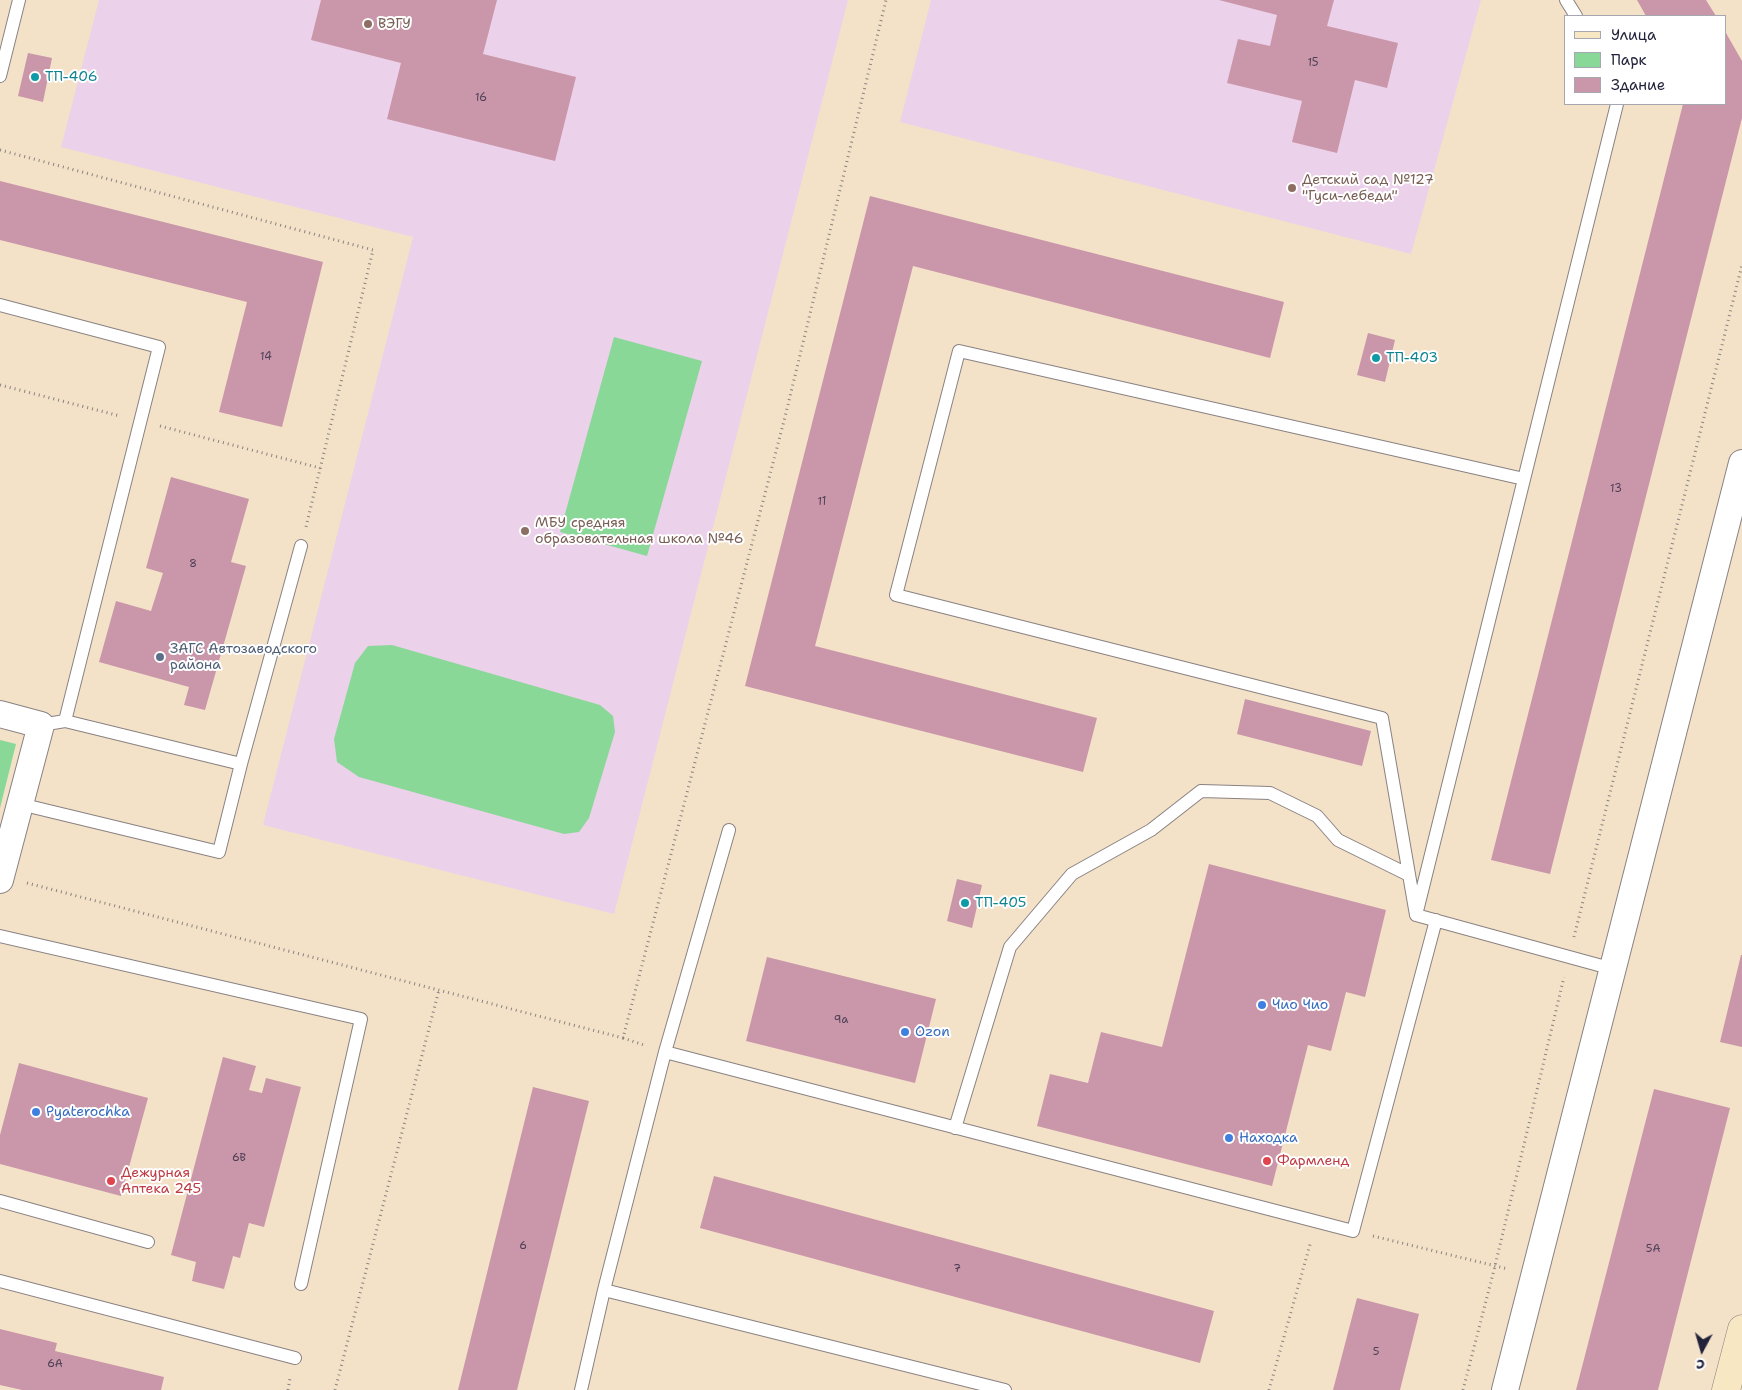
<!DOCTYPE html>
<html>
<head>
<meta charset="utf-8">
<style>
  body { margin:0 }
  #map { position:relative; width:1742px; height:1390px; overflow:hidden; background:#f3e2c8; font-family:"Shantell Sans",sans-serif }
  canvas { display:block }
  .legend { position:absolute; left:1564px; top:15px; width:162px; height:90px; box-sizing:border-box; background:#fff; border:1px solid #a7a7b1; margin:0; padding:6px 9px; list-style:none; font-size:15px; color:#22223b }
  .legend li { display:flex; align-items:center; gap:10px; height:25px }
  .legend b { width:25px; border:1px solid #a7a7b1 }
  .north { position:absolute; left:1677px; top:1325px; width:50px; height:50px; -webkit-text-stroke:4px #fff; paint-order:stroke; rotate:186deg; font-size:14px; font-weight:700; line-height:20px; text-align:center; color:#22223b }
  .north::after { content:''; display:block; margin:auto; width:18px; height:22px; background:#22223b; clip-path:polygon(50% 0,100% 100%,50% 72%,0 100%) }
</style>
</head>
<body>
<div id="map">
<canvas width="1742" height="1390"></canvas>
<ul class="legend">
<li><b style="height:6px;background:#f7e8c3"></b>Улица</li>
<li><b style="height:14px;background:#89d898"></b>Парк</li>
<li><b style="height:14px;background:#ca96a9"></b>Здание</li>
</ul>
<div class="north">С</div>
</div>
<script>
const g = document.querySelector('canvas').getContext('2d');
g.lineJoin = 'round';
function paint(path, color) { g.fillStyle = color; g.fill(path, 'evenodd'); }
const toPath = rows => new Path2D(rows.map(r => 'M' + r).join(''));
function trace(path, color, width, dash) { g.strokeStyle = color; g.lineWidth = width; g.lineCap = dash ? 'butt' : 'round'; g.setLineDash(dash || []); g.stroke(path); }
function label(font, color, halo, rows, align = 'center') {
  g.font = font + ' "Shantell Sans",sans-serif'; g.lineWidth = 4; g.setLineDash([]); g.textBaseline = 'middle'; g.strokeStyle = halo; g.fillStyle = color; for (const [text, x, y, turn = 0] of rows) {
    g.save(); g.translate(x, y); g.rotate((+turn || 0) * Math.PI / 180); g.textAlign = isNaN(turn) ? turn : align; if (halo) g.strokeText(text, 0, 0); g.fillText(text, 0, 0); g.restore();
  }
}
paint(toPath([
  [99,0,848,0,614,914,263,825,413,237,61,147],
  [931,0,1481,0,1411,254,900,122]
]), '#ecd1ea');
paint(toPath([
  [614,337,702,361,647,556,560,532],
  [392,645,600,705,613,716,615,732,589,818,579,832,564,834,359,777,337,762,334,739,355,663,368,646],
  [0,740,16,744,0,808]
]), '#89d898');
paint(toPath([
  [321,0,497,0,483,54,576,77,555,161,387,119,401,63,311,40],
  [1219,0,1334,0,1327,26,1398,43,1387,88,1355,80,1337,153,1292,142,1302,101,1227,83,1238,39,1270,46,1277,15],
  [1637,0,1706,0,1716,16,1646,16],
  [1726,33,1742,61,1742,118,1550,874,1491,860,1683,104,1726,104],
  [28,53,52,58,43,102,18,96],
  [0,181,323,262,282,427,219,412,247,302,0,240],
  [870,196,1284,302,1270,358,913,266,815,646,1097,718,1083,772,745,686],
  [1368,333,1395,340,1385,382,1357,375],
  [171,477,249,499,231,562,246,566,205,710,184,705,189,687,99,662,116,601,151,611,163,573,146,568],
  [1245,699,1371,731,1362,766,1237,734],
  [1209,864,1386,910,1365,997,1346,992,1331,1051,1308,1045,1272,1186,1037,1126,1050,1074,1088,1083,1101,1032,1162,1047],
  [957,879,982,885,972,928,947,921],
  [1741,955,1742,955,1742,1047,1720,1042],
  [767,957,936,999,915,1083,746,1041],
  [223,1057,256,1066,249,1090,262,1093,266,1078,301,1087,264,1227,249,1223,240,1258,233,1256,224,1289,192,1281,196,1262,171,1255],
  [19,1063,148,1098,121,1196,0,1164,0,1135],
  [533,1087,589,1101,517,1390,458,1390],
  [1654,1089,1730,1108,1658,1390,1576,1390],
  [714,1176,1214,1311,1200,1363,700,1228],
  [1357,1298,1419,1314,1400,1390,1333,1390],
  [0,1329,57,1343,55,1351,164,1377,161,1390,22,1390,0,1385]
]), '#ca96a9');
const service = toPath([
  [1566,0,1576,16],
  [0,76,19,0],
  [0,305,159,347,65,721],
  [41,725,65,721,241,764],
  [20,804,219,852,241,764,301,546],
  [1416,915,1382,718,896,595,959,351,1524,479],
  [0,936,361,1019,301,1284],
  [1613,969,1416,915,1617,104],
  [665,1052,729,830],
  [955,1128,1010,947,1072,874,1151,830,1201,791,1270,793,1317,816,1338,840,1409,875],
  [0,1201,148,1242],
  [0,1281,295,1358],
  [604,1290,665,1052,1353,1231,1436,920],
  [581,1390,604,1290,1005,1390]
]);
const minor = toPath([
  [0,714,41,725,0,880],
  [1505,1390,1742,463]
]);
const secondary = toPath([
  [1726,1390,1742,1329]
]);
trace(service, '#8a8282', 14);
trace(minor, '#8a8282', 28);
trace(secondary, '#8a8282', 29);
trace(toPath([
  [0,150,373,250,306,527],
  [0,385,120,416],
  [160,426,320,468],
  [27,883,623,1038,785,417,886,0],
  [1574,937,1742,265],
  [623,1038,644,1045],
  [1373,1236,1508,1269],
  [288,1390,290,1378],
  [335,1390,439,990],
  [1269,1390,1311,1241],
  [1463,1390,1495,1266,1564,977]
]), '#8a8282', 3, [1, 4]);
trace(service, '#fff', 12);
trace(minor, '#fff', 26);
trace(secondary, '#f7e8c3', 28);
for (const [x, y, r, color] of [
  [368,24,5,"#8d6e63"],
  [35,77,5,"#0f9aa8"],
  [1292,188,5,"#8d6e63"],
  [1376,358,5,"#0f9aa8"],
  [525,531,5,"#8d6e63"],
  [160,657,5,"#5c6f8a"],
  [965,903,5,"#0f9aa8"],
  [1262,1005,5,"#3f7fe0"],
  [905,1032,5,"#3f7fe0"],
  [36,1112,5,"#3f7fe0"],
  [1229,1138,5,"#3f7fe0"],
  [1267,1161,5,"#e0444e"],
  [111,1181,5,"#e0444e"]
]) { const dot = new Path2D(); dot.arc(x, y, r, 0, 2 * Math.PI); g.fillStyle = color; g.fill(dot); trace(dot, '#fff', 2); }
label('11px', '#4c3f56', null, [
  ["15",1313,63],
  ["16",481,98],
  ["14",266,357],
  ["13",1616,489],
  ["11",822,502],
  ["8",193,564],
  ["9а",841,1020],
  ["6В",239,1158],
  ["6",523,1246],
  ["5А",1653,1249],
  ["7",957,1269],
  ["5",1376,1352],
  ["6А",55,1364]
]);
label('14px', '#785e54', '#fff', [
  ["ВЭГУ",378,24],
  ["Детский сад №127",1302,180],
  ["\"Гуси-лебеди\"",1302,196],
  ["МБУ средняя",535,523],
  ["образовательная школа №46",535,539]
], 'left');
label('14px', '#0d838f', '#fff', [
  ["ТП-406",45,77],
  ["ТП-403",1386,358],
  ["ТП-405",975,903]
], 'left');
label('14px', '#4e5e75', '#fff', [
  ["ЗАГС Автозаводского",170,649],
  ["района",170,665]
], 'left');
label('14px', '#366cbe', '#fff', [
  ["Чио Чио",1272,1005],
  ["Ozon",915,1032],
  ["Pyaterochka",46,1112],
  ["Находка",1239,1138]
], 'left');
label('14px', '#be3a42', '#fff', [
  ["Фармленд",1277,1161],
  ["Дежурная",121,1173],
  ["Аптека 245",121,1189]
], 'left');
</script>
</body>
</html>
